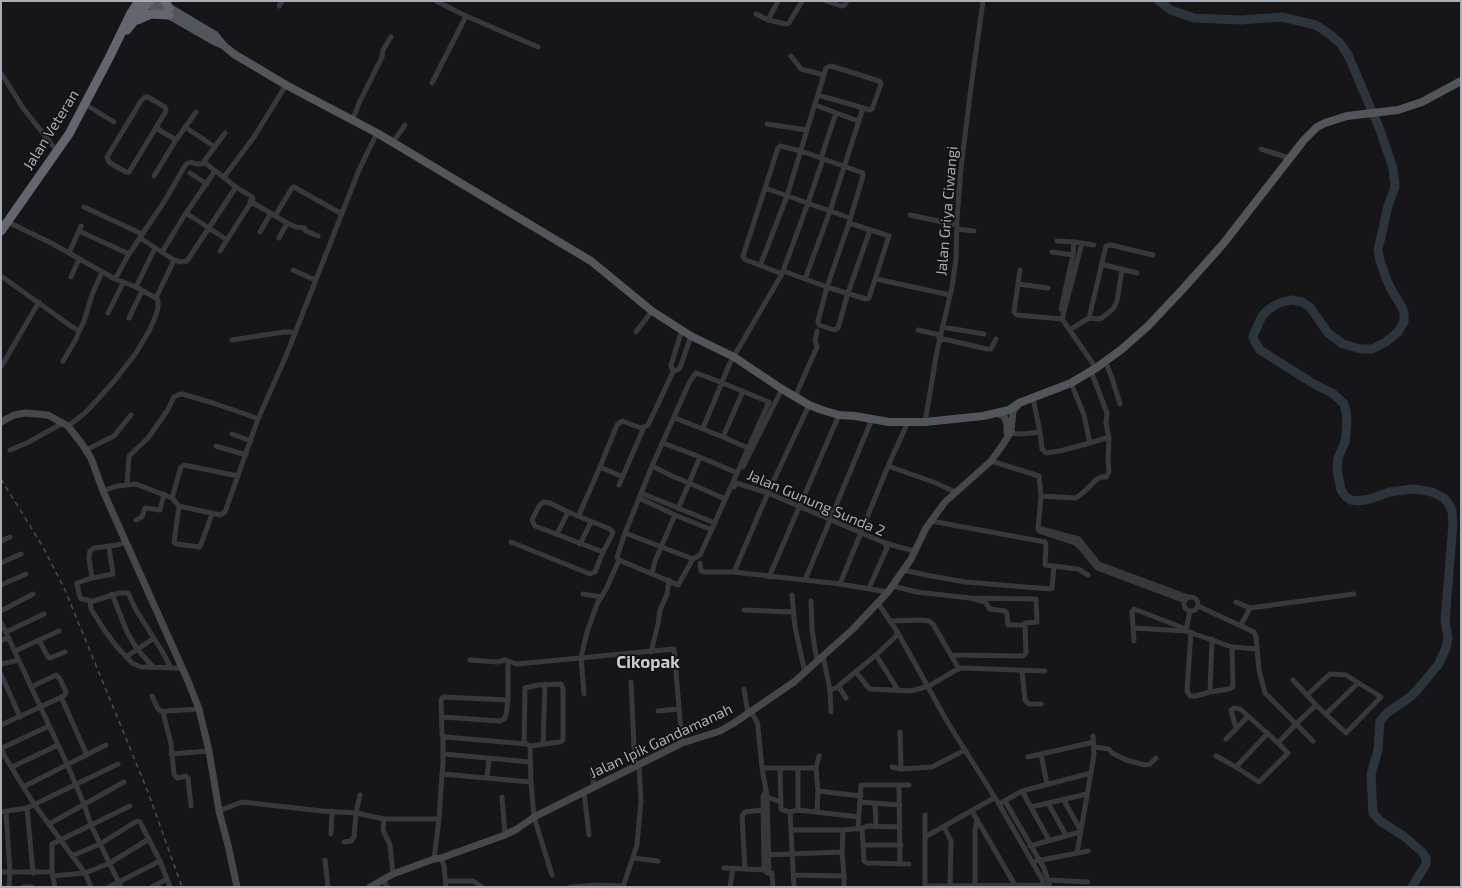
<!DOCTYPE html>
<html>
<head>
<meta charset="utf-8">
<style>
  body { margin:0 }
  #map { position:relative; width:1462px; height:888px; overflow:hidden; background:#161618; font-family:"Exo 2",sans-serif }
  canvas { display:block }
  .frame { position:absolute; inset:0; border:2px solid #a8adb8; pointer-events:none }
</style>
</head>
<body>
<div id="map">
<canvas width="1462" height="888"></canvas>
<div class="frame"></div>
</div>
<script>
const g = document.querySelector('canvas').getContext('2d');
g.lineJoin = 'round';
const toPath = rows => new Path2D(rows.map(r => 'M' + r).join(''));
function trace(path, color, width, dash) { g.strokeStyle = color; g.lineWidth = width; g.lineCap = dash ? 'butt' : 'round'; g.setLineDash(dash || []); g.stroke(path); }
function label(font, color, halo, rows, align = 'center') {
  g.font = font + ' "Exo 2",sans-serif'; g.lineWidth = 3.5; g.setLineDash([]); g.textBaseline = 'middle'; g.strokeStyle = halo; g.fillStyle = color; for (const [text, x, y, turn = 0] of rows) {
    g.save(); g.translate(x, y); g.rotate((+turn || 0) * Math.PI / 180); g.textAlign = isNaN(turn) ? turn : align; if (halo) g.strokeText(text, 0, 0); g.fillText(text, 0, 0); g.restore();
  }
}
trace(toPath([
  [1159,1,1171,10,1194,18,1241,20,1282,17,1316,25,1328,33,1340,43,1348,55,1380,130,1393,168,1395,187,1388,206,1378,250,1380,261,1386,278,1392,291,1402,307,1404,313,1404,322,1398,332,1386,342,1372,349,1361,349,1343,344,1328,333,1310,307,1302,302,1291,300,1279,303,1269,309,1262,316,1253,336,1254,340,1260,350,1314,384,1332,393,1339,399,1344,404,1346,411,1347,421,1346,435,1345,442,1338,458,1337,470,1341,490,1346,497,1351,500,1358,501,1370,499,1390,492,1412,489,1421,490,1432,492,1444,498,1450,506,1452,511,1453,524,1445,621,1448,638,1446,648,1438,665,1419,688,1410,697,1387,713,1380,721,1378,750,1371,774,1373,813,1380,821,1405,837,1422,852,1426,858,1426,864,1412,887]
]), '#2c353c', 9);
trace(toPath([
  [436,1,466,16,538,47],
  [826,1,841,6,845,5,847,1],
  [279,6,282,1],
  [756,14,768,20,786,24,789,23,802,1],
  [768,20,778,1],
  [791,56,801,69,824,75],
  [1,73,23,108,57,151],
  [432,83,466,16],
  [145,97,148,97,165,107,166,111,131,169,129,172,126,172,110,163,108,160,107,157,141,101,145,97],
  [85,104,114,122],
  [815,105,858,121],
  [352,120,357,109,358,105,382,57,383,50,391,37],
  [767,124,807,130],
  [185,127,215,147],
  [156,128,176,140],
  [393,142,405,125],
  [1261,149,1289,158],
  [821,158,836,113],
  [204,162,236,187,252,197,253,199,220,251],
  [190,173,207,184],
  [154,176,176,140,196,112],
  [224,177,254,137,286,85],
  [765,188,850,218],
  [250,201,287,223,279,238],
  [84,207,142,234],
  [186,213,227,240],
  [910,215,957,225],
  [275,216,292,188,294,187,342,214],
  [8,222,53,244,115,279,136,287,156,298,158,300,158,308,154,320,149,331,136,353,115,380,99,398,85,413,68,426],
  [287,223,296,227,304,228,306,231,318,236],
  [957,229,974,231],
  [79,231,129,254],
  [260,232,271,213],
  [140,238,174,260,181,262,187,261,236,187],
  [1057,241,1074,242,1094,245],
  [162,252,184,216,215,171],
  [1052,252,1073,255],
  [69,253,81,226],
  [1101,264,1137,273],
  [760,266,787,196,807,130,824,75,826,68,831,66,879,81,881,84,872,109,870,110,818,95],
  [293,270,315,280],
  [1020,270,1014,312,1017,315,1062,319,1096,368],
  [783,271,827,287,866,299,869,298,889,236,849,223],
  [782,274,744,259,743,256,778,148,780,146,801,151,863,173,863,176,849,223,827,287,818,321,819,325,834,330,838,328,848,293,870,230],
  [1,276,68,324,79,331],
  [71,277,79,259],
  [115,279,129,254,164,202,186,164,191,162,196,164,202,164,225,133],
  [805,279,830,211,863,108],
  [876,279,950,295],
  [1018,284,1048,288],
  [136,287,155,248],
  [156,298,174,260],
  [1061,309,1073,255,1074,242],
  [108,313,123,283],
  [129,318,142,291],
  [1089,318,1098,319,1102,318,1113,309,1117,301,1122,270],
  [1062,319,1082,243],
  [942,327,984,334],
  [1071,329,1089,318,1106,246,1111,245,1153,255],
  [918,330,940,335],
  [636,332,652,311],
  [939,338,987,349,991,349,996,339],
  [232,340,284,332,291,332,295,334],
  [63,361,75,341,84,321,92,295,102,272],
  [1105,361,1112,378,1120,404],
  [1,367,39,302],
  [673,372,671,365,682,330],
  [696,373,710,378,769,402,702,551,700,555,693,559,678,585,619,560,617,557,625,533,652,466,690,381,696,373],
  [1071,383,1084,415,1090,443],
  [795,397,817,347,815,340,817,331],
  [1033,398,1040,432,1042,449,1046,453,1060,451,1090,443,1109,437],
  [675,418,723,437,748,448],
  [925,422,937,351,952,287,956,259,957,219,961,168,971,87,983,1],
  [703,428,730,363,782,274,808,203,823,159],
  [1008,433,1022,434,1040,432],
  [232,434,251,441],
  [723,437,743,391],
  [663,443,700,457,737,473],
  [216,446,246,455],
  [10,450,27,443,63,423],
  [86,450,114,436,131,415],
  [991,461,1039,476,1041,496,1038,528,1039,531,1075,543,1080,547,1097,568,1185,601],
  [652,466,672,476,689,483,700,457],
  [888,466,936,483,955,492],
  [600,467,623,477],
  [743,467,782,389],
  [127,485,129,456,148,438,167,411,174,397,178,395,182,394,213,403,242,413,243,413,258,419],
  [619,485,644,427],
  [734,487,736,483,768,493,885,543,914,551],
  [103,491,117,486,136,484,172,498,179,506,174,542,176,544,200,547,212,514],
  [641,493,715,523],
  [1041,496,1076,498,1085,491,1096,480,1101,477,1106,477,1109,472,1108,460,1109,439,1106,423,1107,413,1091,371],
  [172,498,181,467,184,465,238,476],
  [639,498,675,515,712,530],
  [543,502,550,503,568,512,610,529,613,532,612,535,603,552,535,526,532,520,539,506,543,502],
  [179,506,220,515,225,512,258,419,286,356,359,170,377,133],
  [678,509,689,483,725,499],
  [579,515,600,467,617,425,622,421,641,428,648,425,673,372,680,368,691,336],
  [136,520,142,517,145,508,160,510,164,494],
  [931,521,1045,542,1046,545,1045,565,1078,569,1088,575],
  [1038,528,1079,539,1099,564,1188,597],
  [625,533,693,559],
  [557,534,568,512],
  [1,541,10,537],
  [511,542,590,574,595,572,603,552],
  [580,544,591,522],
  [1,563,21,554],
  [700,563,701,571,705,572,734,572,840,584,888,592],
  [903,570,926,575,965,582,1050,589,1052,588,1054,566],
  [734,572,768,493,809,405],
  [652,574,655,561,675,515],
  [769,577,839,415],
  [92,578,89,558,90,551,94,548,118,545,126,542],
  [805,580,872,419],
  [840,584,888,466,908,422],
  [1,585,26,574],
  [893,586,917,592,970,598,1036,599,1037,622,1025,623,1025,625,1008,625,1007,614,1005,611,990,609,985,602,970,598],
  [869,588,887,548,885,543],
  [112,594,127,632,137,649,153,667],
  [583,594,601,597],
  [792,595,795,627,805,673],
  '1184 604a7 7 0 1 1 14 0a7 7 0 1 1-14 0Z',
  [811,601,812,629,817,662],
  [90,602,91,609,105,631,117,647,132,663,141,667,182,668],
  [90,602,119,593,128,593,136,610,162,651,171,668],
  [90,602,88,600,81,599,79,594,77,583,92,578,113,574,109,547],
  [1236,602,1250,608],
  [878,603,898,633,948,723,999,804,1042,879,1044,887],
  [1198,606,1254,632,1256,637,1259,670,1265,693,1296,724,1278,743,1248,716,1240,709,1234,708,1231,710,1235,725,1237,728,1248,716],
  [744,610,792,612],
  [1,611,33,594],
  [1190,611,1186,631,1232,647,1233,687,1229,689,1210,692],
  [890,621,921,620,929,621,933,624,959,669],
  [1,622,67,764,84,804,91,825,121,887],
  [1241,625,1250,608,1354,594],
  [1133,628,1186,631],
  [6,632,44,614],
  [1191,632,1187,691,1190,696,1196,696,1210,692,1212,639],
  [1,640,9,638],
  [39,640,48,657,50,658,65,652],
  [1134,641,1132,612,1134,609,1186,629],
  [1232,647,1257,649],
  [15,651,59,631],
  [651,652,658,624,660,610,667,594,669,580],
  [876,655,898,690],
  [951,655,1023,656,1026,653,1025,625],
  [823,656,830,690,836,688,876,655,894,638,898,633],
  [126,657,154,638],
  [470,660,497,662,505,660,517,664,674,649,682,743],
  [1,664,19,660],
  [1022,671,1025,700,1029,704,1041,704],
  [856,672,867,686,870,689,911,691,929,686,956,670,962,668,1045,671],
  [1,674,20,717],
  [1293,680,1316,705],
  [631,682,635,767],
  [838,686,846,698],
  [744,689,748,714],
  [830,690,831,712],
  [584,694,581,657,587,632,597,604,606,589,619,560],
  [1307,695,1330,674,1346,675,1381,697,1346,733,1316,705,1296,724,1313,741],
  [152,696,158,709,163,712],
  [61,697,87,755],
  [508,700,443,697,441,700,442,735,445,737,527,744,530,746,531,782,534,817,552,875],
  [658,711,679,709],
  [751,712,757,722,758,727,762,768,767,796,769,869,767,873],
  [1326,714,1358,683],
  [443,717,500,721,504,719,506,715,508,700,508,661],
  [1,725,64,696,66,692,60,679,56,675,31,687],
  [900,732,901,769],
  [1268,733,1236,767,1259,782,1288,753,1278,743],
  [1226,739,1237,728],
  [524,744,525,688,538,685,561,684,563,689,563,740,560,742,530,746],
  [543,744,545,684],
  [1,747,5,757,34,804,85,873,91,887],
  [1094,747,1109,749,1112,753,1126,760,1145,765,1150,764,1156,758],
  [2,748,49,726],
  [171,754,209,751],
  [444,754,530,762],
  [1041,754,1047,784],
  [1216,756,1236,767],
  [1028,757,1094,742],
  [12,767,58,745],
  [892,767,901,769,932,767,965,750],
  [762,768,816,768],
  [592,769,594,787],
  [780,769,781,809,783,810,790,812,798,810,859,817],
  [798,769,798,810],
  [442,774,531,782],
  [487,778,489,758],
  [899,785,900,864],
  [23,787,106,745],
  [818,791,861,796],
  [1022,791,1049,840],
  [584,792,589,835],
  [765,793,763,796,764,870,767,873,772,873,772,874,773,887],
  [764,796,781,802],
  [502,797,505,835],
  [1063,799,1080,829],
  [1005,801,1044,868,1050,887],
  [860,802,900,805],
  [875,803,876,827],
  [1048,803,1066,835],
  [999,804,1022,791,1091,773],
  [191,806,188,778,186,776,177,778,174,774,171,744,163,712,166,711,199,709],
  [1031,807,1087,794],
  [27,808,33,873],
  [219,811,242,802,322,811,356,813,384,819,439,819],
  [972,811,1015,885],
  [1,812,27,808,118,764],
  [6,812,10,872,9,887],
  [790,812,794,887],
  [817,812,818,791,816,768,819,756],
  [925,815,925,887],
  [384,819,383,830,390,845,393,874],
  [49,824,124,782],
  [944,827,951,841,950,886],
  [862,828,864,861,867,863,909,864],
  [858,829,861,785,909,785],
  [791,830,843,830,862,828,869,826,900,827],
  [843,830,842,852,844,876,844,887],
  [331,834,332,811],
  [925,837,994,798],
  [344,842,351,841,354,837,356,813,360,795],
  [863,845,901,845],
  [1030,846,1080,832],
  [1077,853,1094,755,1093,736],
  [765,855,842,852],
  [72,856,100,844,137,821,140,822,160,861,170,887],
  [441,858,444,866,446,887],
  [633,858,658,861],
  [434,859,439,819,442,774,443,764,443,736],
  [325,860,328,887],
  [1036,861,1088,851],
  [724,868,766,870],
  [745,869,742,816,745,812,763,810],
  [1,872,52,872],
  [793,875,844,876],
  [53,876,85,873,110,863,149,839],
  [383,879,387,887],
  [1048,880,1088,882],
  [446,881,473,881,482,887],
  [925,886,1044,885],
  [975,886,975,830,977,819],
  [23,887,32,887],
  [55,887,52,872,52,844,130,806],
  [109,887,160,861],
  [152,887,167,879],
  [570,887,598,885,623,886],
  [623,887,637,845,641,801,639,766],
  [730,887,733,868]
]), '#37383d', 5);
trace(toPath([
  [996,413,1004,416,1007,424,1007,432],
  [1,422,14,415,25,413,48,415,68,426,82,444,91,458,103,491,188,681,199,709,209,751,219,811,228,845,237,887],
  [370,887,393,874,434,859,441,858,505,835,517,829,534,817,682,743,720,731,734,723,794,682,853,629,888,592,911,559,926,528,945,502,991,461,1004,443,1011,431,1013,411,1018,405]
]), '#45474d', 7);
trace(toPath([
  [144,1,214,41,223,45],
  [158,1,215,35,223,45,234,54,286,85,377,133,591,261,652,311,691,336,734,357,782,389,809,405,822,410,839,415,855,416,889,422,925,422,983,416,1009,410,1019,403,1071,383,1096,368,1122,349,1148,326,1182,290,1223,244,1304,140,1317,127,1325,123,1347,116,1398,110,1422,102,1461,81]
]), '#53555c', 8);
trace(toPath([
  [165,1,169,8],
  [137,20,151,14,169,15],
  [127,30,150,1],
  [1,231,69,134,109,58,131,13,139,1]
]), '#63666e', 9);
trace(toPath([
  [1,479,43,547,65,590,148,792,182,887]
]), '#4a4c52', 1.5, [5, 4]);
label('15px', '#a8adb8', '#111113', [
  ["Jalan Veteran",51,130,-58],
  ["Jalan Griya Ciwangi",947,211,-85],
  ["Jalan Gunung Sunda 2",816,503,23],
  ["Jalan Ipik Gandamanah",661,741,-25]
]);
label('bold 17px', '#c9ccd4', '#111113', [
  ["Cikopak",648,662]
]);
</script>
</body>
</html>
